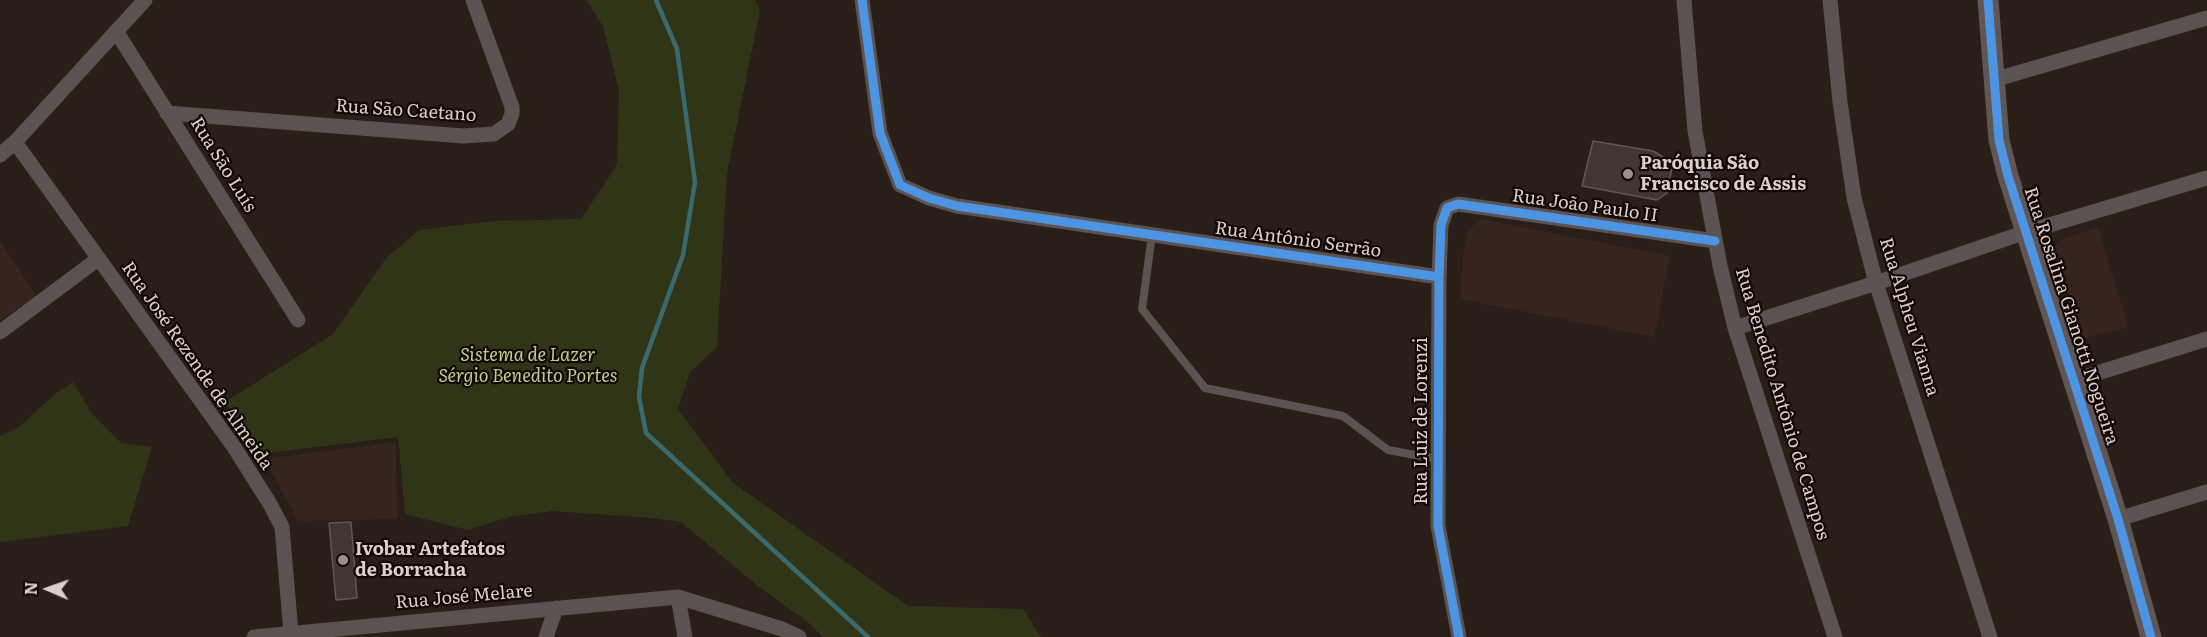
<!DOCTYPE html>
<html>
<head>
<meta charset="utf-8">
<style>
  body { margin:0 }
  #map { position:relative; width:2207px; height:637px; overflow:hidden; background:#291e18; font-family:Literata,serif }
  canvas { display:block }
  .north { position:absolute; left:18px; top:559px; width:60px; height:60px; -webkit-text-stroke:4px #110805; paint-order:stroke; rotate:272deg; font-size:16px; font-weight:700; line-height:24px; text-align:center; color:#dccec8 }
  .north::after { content:''; display:block; margin:auto; width:21px; height:27px; background:#dccec8; clip-path:polygon(50% 0,100% 100%,50% 72%,0 100%) }
</style>
</head>
<body>
<div id="map">
<canvas width="2207" height="637"></canvas>
<div class="north">N</div>
</div>
<script>
const g = document.querySelector('canvas').getContext('2d');
g.lineJoin = 'round';
function paint(path, color) { g.fillStyle = color; g.fill(path, 'evenodd'); }
const toPath = rows => new Path2D(rows.map(r => 'M' + r).join(''));
function trace(path, color, width, dash) { g.strokeStyle = color; g.lineWidth = width; g.lineCap = dash ? 'butt' : 'round'; g.setLineDash(dash || []); g.stroke(path); }
function label(font, color, halo, rows, align = 'center') {
  g.font = font + ' Literata,serif'; g.lineWidth = 4.5; g.setLineDash([]); g.textBaseline = 'middle'; g.strokeStyle = halo; g.fillStyle = color; for (const [text, x, y, turn = 0] of rows) {
    g.save(); g.translate(x, y); g.rotate((+turn || 0) * Math.PI / 180); g.textAlign = isNaN(turn) ? turn : align; if (halo) g.strokeText(text, 0, 0); g.fillText(text, 0, 0); g.restore();
  }
}
paint(toPath([
  [1481,219,1670,256,1654,337,1460,299,1464,246,1468,230],
  [2098,227,2128,327,2082,339,2057,261,2056,246,2065,238],
  [0,241,37,296,0,320],
  [396,442,397,519,298,521,265,459]
]), '#36251e');
paint(toPath([
  [586,0,755,0,760,10,727,173,717,347,690,372,678,409,732,482,908,606,1023,609,1041,637,823,637,809,623,759,587,681,522,654,518,552,511,509,517,468,530,405,514,398,437,260,454,225,402,333,334,387,257,419,230,495,221,581,219,617,165,619,91,603,26],
  [73,382,93,415,121,443,152,447,128,526,0,542,0,436,19,427,55,394]
]), '#313517');
trace(toPath([
  [656,0,677,49,695,182,683,255,642,368,639,397,646,433,868,637]
]), '#3a6a6e', 4.5);
const building = toPath([
  [1593,141,1653,151,1673,163,1667,193,1657,200,1582,186,1593,141],
  [351,522,357,598,336,600,329,523,351,522]
]);
paint(building, '#423631');
trace(building, '#625853', 1.5);
trace(toPath([
  [1152,235,1142,309,1205,388,1343,416,1388,450,1437,459]
]), '#5b5351', 8);
trace(toPath([
  [862,0,880,133,900,185,929,198,957,206,1439,277],
  [1684,0,1695,131,1720,266,1735,328,1835,637],
  [1830,0,1840,102,1854,198,1876,283,1990,637],
  [116,31,298,320],
  [1993,80,2207,18],
  [167,113,463,136,494,134,508,124,512,114,512,107,473,0],
  [15,142,234,447,270,504,282,527,291,633],
  [0,155,15,142,145,0],
  [1735,328,1876,283,2026,232,2207,178],
  [0,332,98,259],
  [2075,380,2207,339],
  [2118,519,2207,492],
  [678,597,685,637],
  [254,637,678,597,782,629,799,637],
  [546,637,556,608],
  [1459,637,1438,526,1439,277,1441,225,1447,208,1458,204,1715,241]
]), '#5b5351', 15);
trace(toPath([
  [1988,0,1999,140,2008,176,2118,519,2151,637]
]), '#5f5655', 21);
trace(toPath([
  [862,0,880,133,900,185,929,198,957,206,1439,277],
  [1988,0,1999,140,2008,176,2118,519,2151,637],
  [1459,637,1438,526,1439,277,1441,225,1447,208,1458,204,1715,241]
]), '#4d94e3', 9);
for (const [x, y, r, color] of [
  [1628,174,6,"#9d908a"],
  [343,560,6,"#9d908a"]
]) { const dot = new Path2D(); dot.arc(x, y, r, 0, 2 * Math.PI); g.fillStyle = color; g.fill(dot); trace(dot, '#110805', 2); }
label('18px', '#dccec8', '#110805', [
  ["Rua São Caetano",406,111,4],
  ["Rua São Luís",223,165,58],
  ["Rua João Paulo II",1585,206,8],
  ["Rua Antônio Serrão",1298,240,8],
  ["Rua Rosalina Gianotti Nogueira",2071,316,72],
  ["Rua Alpheu Vianna",1909,317,73],
  ["Rua José Rezende de Almeida",197,366,55],
  ["Rua Benedito Antônio de Campos",1782,404,73],
  ["Rua Luiz de Lorenzi",1422,421,-90],
  ["Rua José Melare",464,597,-5]
]);
label('bold 18px', '#dccec8', '#110805', [
  ["Paróquia São",1640,164],
  ["Francisco de Assis",1640,185],
  ["Ivobar Artefatos",355,550],
  ["de Borracha",355,571]
], 'left');
label('italic 18px', '#c0ce8c', '#110805', [
  ["Sistema de Lazer",528,356],
  ["Sérgio Benedito Portes",528,377]
]);
</script>
</body>
</html>
